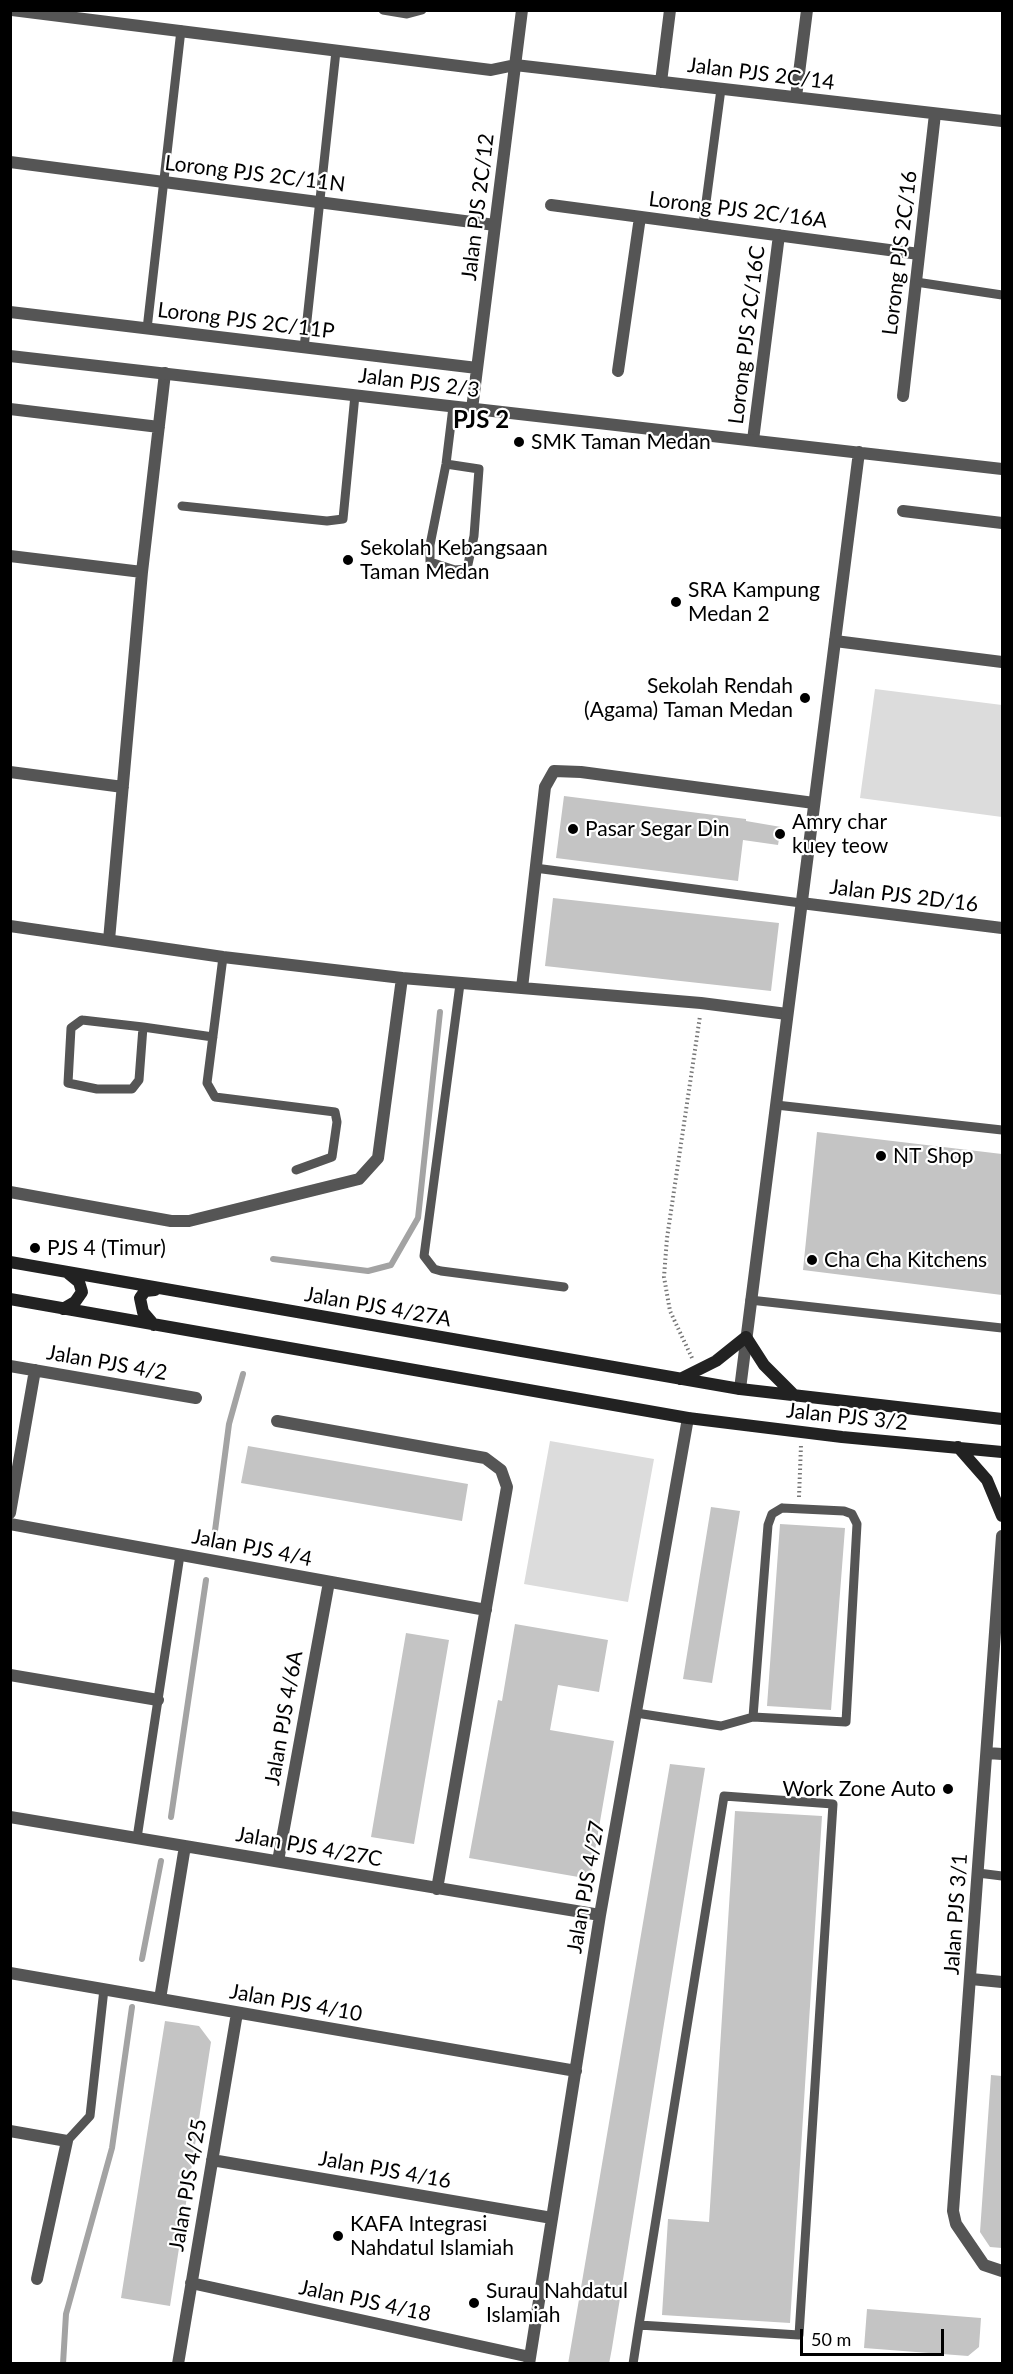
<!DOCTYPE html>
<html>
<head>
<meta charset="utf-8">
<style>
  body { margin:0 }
  #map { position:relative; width:1013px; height:2374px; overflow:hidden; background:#fff; font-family:Lato,sans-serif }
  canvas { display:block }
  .frame { position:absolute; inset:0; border:12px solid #000; pointer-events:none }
  .scale { position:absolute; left:800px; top:2329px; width:144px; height:27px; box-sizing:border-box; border:3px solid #000; border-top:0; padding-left:8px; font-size:18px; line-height:21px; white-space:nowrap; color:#000; -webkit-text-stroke:4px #fff; paint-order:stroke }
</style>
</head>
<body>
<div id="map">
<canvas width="1013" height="2374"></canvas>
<div class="frame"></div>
<div class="scale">50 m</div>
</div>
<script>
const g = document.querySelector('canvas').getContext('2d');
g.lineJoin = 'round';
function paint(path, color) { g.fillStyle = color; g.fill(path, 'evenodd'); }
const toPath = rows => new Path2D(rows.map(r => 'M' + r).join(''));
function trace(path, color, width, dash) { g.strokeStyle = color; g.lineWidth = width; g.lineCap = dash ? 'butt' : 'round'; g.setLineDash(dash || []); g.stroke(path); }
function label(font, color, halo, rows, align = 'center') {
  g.font = font + ' Lato,sans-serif'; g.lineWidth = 4.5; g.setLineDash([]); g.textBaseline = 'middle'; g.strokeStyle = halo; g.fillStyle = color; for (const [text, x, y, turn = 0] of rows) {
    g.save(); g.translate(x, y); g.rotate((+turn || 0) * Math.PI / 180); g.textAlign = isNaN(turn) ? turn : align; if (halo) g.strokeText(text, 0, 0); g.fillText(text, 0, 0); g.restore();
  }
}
paint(toPath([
  [875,689,1002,705,1002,817,860,798],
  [550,1441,654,1459,628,1602,524,1584]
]), '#dcdcdc');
trace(toPath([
  [273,1259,368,1271,391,1265,418,1218,440,1012],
  [213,1546,229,1424,243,1374],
  [171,1817,206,1580],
  [142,1959,161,1861],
  [63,2364,66,2314,112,2148,132,2007]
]), '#a3a3a3', 6);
paint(toPath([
  [564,796,746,819,746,821,781,827,778,845,743,840,738,881,556,858],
  [553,898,779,923,771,991,545,966],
  [817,1132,1002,1154,1002,1295,803,1270],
  [248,1446,468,1484,462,1521,241,1483],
  [711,1507,740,1511,712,1683,683,1679],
  [780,1524,845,1528,831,1710,767,1706],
  [515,1624,608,1640,599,1692,558,1685,550,1730,614,1741,590,1879,469,1858,498,1700,502,1701],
  [406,1633,449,1640,414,1844,371,1837],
  [670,1764,705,1768,612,2348,609,2364,568,2364],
  [735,1811,822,1816,790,2323,662,2315,668,2219,709,2222],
  [165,2021,199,2026,211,2042,170,2306,121,2298],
  [991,2075,1002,2076,1002,2248,990,2247,980,2232],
  [867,2309,981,2318,979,2347,968,2356,864,2348]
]), '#c4c4c4');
trace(toPath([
  [692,1358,670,1311,664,1277,667,1238,700,1016],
  [799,1497,801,1445]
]), '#777', 4, [1.5, 3]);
trace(toPath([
  [383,10,407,14,422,10],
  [703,225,721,89],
  [916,282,1002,295],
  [147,329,181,30],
  [304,348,336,51],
  [446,464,479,469,474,536,467,569,455,570,430,562,430,545,446,464,453,407],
  [182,506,327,521,343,519,355,395],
  [535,868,801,903],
  [223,957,207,1083,215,1097,335,1112,337,1122,332,1157,296,1170],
  [460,984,424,1256,434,1269,441,1271,564,1287],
  [82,1020,143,1027,139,1080,132,1089,97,1089,68,1083,71,1028,82,1020],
  [143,1027,213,1037],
  [776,1105,1002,1130],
  [750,1300,1002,1328],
  [782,1508,844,1511,852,1514,857,1524,846,1722,753,1717,768,1525,772,1514,782,1508],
  [636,1713,721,1726,753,1717],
  [137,1838,180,1555],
  [978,1873,1002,1876],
  [67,2141,90,2116,104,1989],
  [633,2364,639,2325,724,1796,833,1804,799,2335,639,2325]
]), '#555', 9);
trace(toPath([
  [12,10,491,70,515,65,1002,121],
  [661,82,670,10],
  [796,97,807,10],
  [10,162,495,225],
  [551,205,919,254],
  [10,312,477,368],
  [618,371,640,217],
  [903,396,935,114],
  [10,409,159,427],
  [472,409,522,10],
  [753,440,779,235],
  [903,511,1002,523],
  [10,556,142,572],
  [835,641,1002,662],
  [10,772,123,787],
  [801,903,1002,928],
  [10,926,223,957,402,978,701,1003,787,1014],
  [109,940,142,572,165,373],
  [522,988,545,787,554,771,581,772,814,803],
  [10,1192,171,1221,189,1221,359,1179,378,1158,402,978],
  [10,1366,196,1398],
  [277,1421,485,1458,501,1470,507,1487,437,1889],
  [10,1513,35,1370],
  [10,1524,486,1610],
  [1002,1536,953,2211,956,2224,984,2265,1002,2271],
  [10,1675,158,1700],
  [987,1753,1002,1754],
  [10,1817,600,1915],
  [278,1861,329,1582],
  [10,1973,576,2071],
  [971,1979,1002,1982],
  [160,1999,185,1846],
  [10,2131,67,2141,37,2279],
  [212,2160,552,2218],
  [191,2283,530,2357],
  [178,2364,237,2013],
  [529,2364,600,1915,688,1418]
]), '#555', 12);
trace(toPath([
  [10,356,1002,469],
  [740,1389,859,452]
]), '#555', 12);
trace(toPath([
  [10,1262,740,1389,1002,1419],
  [10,1299,688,1418,842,1437,1002,1452],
  [63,1309,75,1302,82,1292,79,1282,68,1273],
  [154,1325,143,1312,140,1298,145,1291,155,1290],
  [680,1379,716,1361,746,1337,764,1365,795,1396],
  [958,1447,987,1480,1002,1516]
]), '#222', 12);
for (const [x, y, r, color] of [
  [519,442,6,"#000"],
  [348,560,6,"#000"],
  [676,602,6,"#000"],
  [805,698,6,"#000"],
  [573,829,6,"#000"],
  [780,834,6,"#000"],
  [881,1156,6,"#000"],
  [35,1248,6,"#000"],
  [812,1260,6,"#000"],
  [948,1789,6,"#000"],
  [338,2236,6,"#000"],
  [474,2303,6,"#000"]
]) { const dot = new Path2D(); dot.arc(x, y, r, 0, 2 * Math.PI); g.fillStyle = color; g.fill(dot); trace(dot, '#fff', 2); }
label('21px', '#000', '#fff', [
  ["Jalan PJS 2C/14",761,74,7],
  ["Lorong PJS 2C/11N",255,174,7],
  ["Jalan PJS 2C/12",478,207,-83],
  ["Lorong PJS 2C/16A",738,210,7],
  ["Lorong PJS 2C/16",900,253,-83],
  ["Lorong PJS 2C/11P",246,321,7],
  ["Lorong PJS 2C/16C",747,335,-83],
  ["Jalan PJS 2/3",419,383,7],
  ["Jalan PJS 2D/16",904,896,7],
  ["Jalan PJS 4/27A",378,1307,10],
  ["Jalan PJS 4/2",107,1363,10],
  ["Jalan PJS 3/2",847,1417,6],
  ["Jalan PJS 4/4",252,1548,11],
  ["Jalan PJS 4/6A",284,1718,-80],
  ["Jalan PJS 4/27C",309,1847,10],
  ["Jalan PJS 4/27",586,1887,-80],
  ["Jalan PJS 3/1",956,1914,-86],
  ["Jalan PJS 4/10",296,2003,10],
  ["Jalan PJS 4/16",385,2170,10],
  ["Jalan PJS 4/25",188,2185,-80],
  ["Jalan PJS 4/18",365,2301,12]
]);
label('21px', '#000', '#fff', [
  ["SMK Taman Medan",531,442],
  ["Sekolah Kebangsaan",360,548],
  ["Taman Medan",360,572],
  ["SRA Kampung",688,590],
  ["Medan 2",688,614],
  ["Sekolah Rendah",793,686,"right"],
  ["(Agama) Taman Medan",793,710,"right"],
  ["Amry char",792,822],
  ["kuey teow",792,846],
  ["Pasar Segar Din",585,829],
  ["NT Shop",893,1156],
  ["PJS 4 (Timur)",47,1248],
  ["Cha Cha Kitchens",824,1260],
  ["Work Zone Auto",936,1789,"right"],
  ["KAFA Integrasi",350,2224],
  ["Nahdatul Islamiah",350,2248],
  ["Surau Nahdatul",486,2291],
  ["Islamiah",486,2315]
], 'left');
label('bold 24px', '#000', '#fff', [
  ["PJS 2",481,420]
]);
</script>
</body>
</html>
